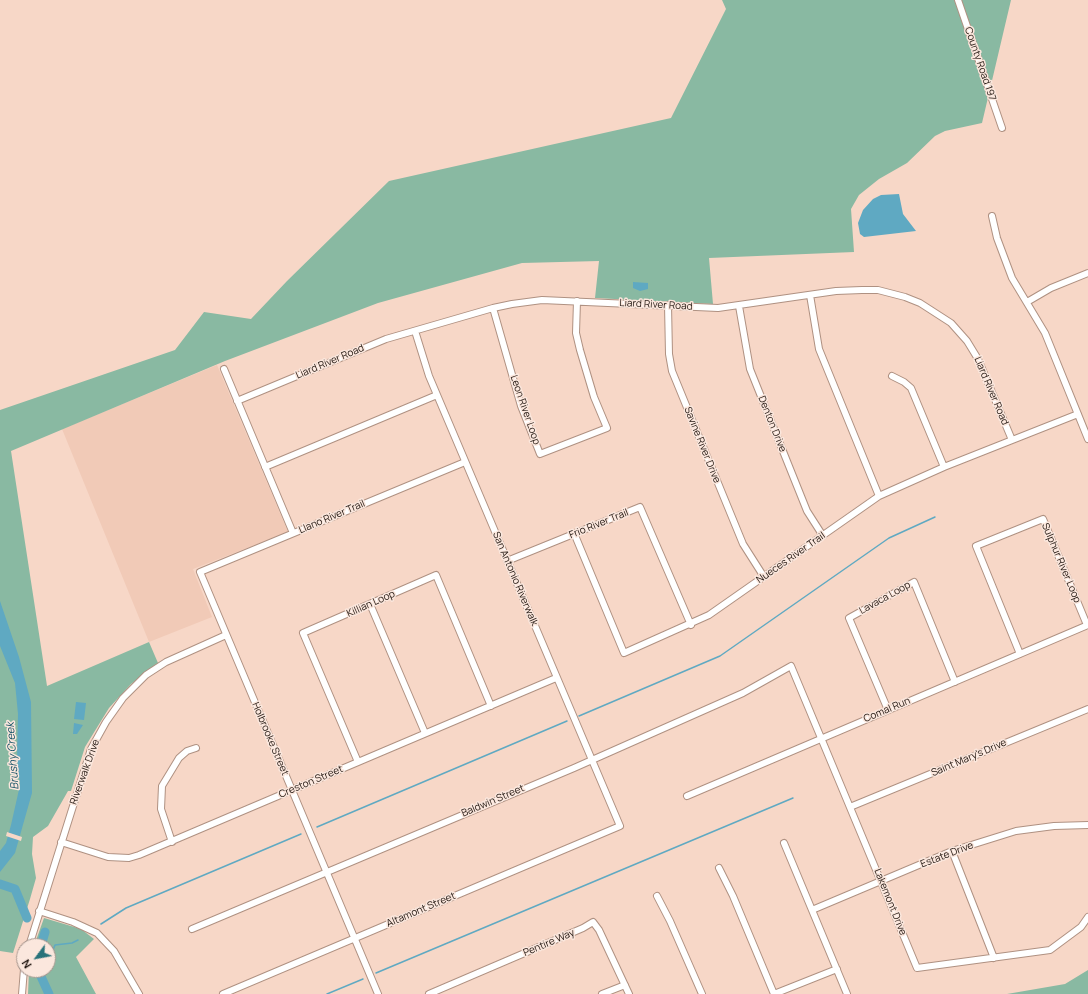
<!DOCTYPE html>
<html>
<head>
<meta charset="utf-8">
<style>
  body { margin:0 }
  #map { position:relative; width:1088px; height:994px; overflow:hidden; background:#f7d7c7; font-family:Manrope,sans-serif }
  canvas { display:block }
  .north { position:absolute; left:16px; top:938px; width:40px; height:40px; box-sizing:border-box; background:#fbe7dd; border:1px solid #a4938b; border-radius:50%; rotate:238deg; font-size:11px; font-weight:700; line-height:16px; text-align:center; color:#211610 }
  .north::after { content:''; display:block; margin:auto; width:14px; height:18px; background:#28727a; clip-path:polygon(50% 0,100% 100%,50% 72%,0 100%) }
</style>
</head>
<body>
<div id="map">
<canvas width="1088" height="994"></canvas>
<div class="north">N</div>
</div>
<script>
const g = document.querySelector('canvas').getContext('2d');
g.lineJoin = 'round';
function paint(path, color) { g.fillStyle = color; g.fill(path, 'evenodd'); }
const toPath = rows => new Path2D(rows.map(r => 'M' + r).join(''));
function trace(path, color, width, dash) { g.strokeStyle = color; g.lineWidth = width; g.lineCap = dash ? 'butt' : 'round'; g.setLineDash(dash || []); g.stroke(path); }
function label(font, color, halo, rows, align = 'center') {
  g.font = font + ' Manrope,sans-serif'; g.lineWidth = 3; g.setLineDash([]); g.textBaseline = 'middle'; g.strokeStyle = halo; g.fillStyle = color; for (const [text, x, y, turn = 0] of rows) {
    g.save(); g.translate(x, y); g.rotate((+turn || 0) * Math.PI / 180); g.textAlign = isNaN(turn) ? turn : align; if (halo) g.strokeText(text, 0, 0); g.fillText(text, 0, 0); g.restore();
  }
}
paint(toPath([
  [217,365,288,532,193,569,212,617,149,642,62,429]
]), '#f1cab7');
paint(toPath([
  [722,0,1011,0,982,123,945,131,935,136,907,163,879,179,859,195,851,209,854,252,709,258,713,304,595,298,599,261,522,263,378,303,225,361,11,451,47,686,149,642,158,663,131,684,109,708,85,747,71,791,68,791,48,826,33,837,32,854,36,878,30,899,13,953,0,951,0,410,175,350,204,312,251,319,287,281,389,181,671,118,726,9],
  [44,918,81,929,94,939,76,957,96,994,28,994,29,970,48,970,48,946,34,946],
  [1088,970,1088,994,1007,994,1065,984]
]), '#89b9a2');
paint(toPath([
  [899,194,903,214,916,231,864,237,860,234,858,223,863,210,873,199,881,195],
  [633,282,648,283,648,289,640,291,633,288],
  [0,601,19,657,31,702,32,793,15,853,0,872,0,851,6,843,11,825,20,785,17,759,18,714,15,683,0,646],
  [76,702,86,703,84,720,74,719],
  [74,723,83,725,77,734,73,734]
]), '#5fa9c2');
paint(toPath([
  [7,832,22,837,21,841,6,836]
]), '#f7d7c7');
trace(toPath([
  [579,716,720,656,889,538,935,517],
  [317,827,567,721],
  [101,924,126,908,301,834],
  [48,963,55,945,72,943,78,940],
  [376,973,793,798],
  [327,994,363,979]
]), '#5fa9c2', 1.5);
trace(toPath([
  [0,884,15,889,27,918],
  [41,946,45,932],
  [38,970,49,994]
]), '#5fa9c2', 9);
const minor = toPath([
  [958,0,1002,128],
  [992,216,997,238,1012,278,1045,333,1088,439],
  [810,295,819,349,879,496],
  [1027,302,1051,288,1088,273],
  [668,305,669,354,672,371,743,544,764,577],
  [739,306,750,369,807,511,823,536],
  [493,308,521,406,540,454,607,428,594,397,580,350,576,333,577,301],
  [224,369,293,533],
  [892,376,904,382,911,388,944,467],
  [237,401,386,339,493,308,512,304,542,300,718,308,836,291,862,290,878,290,905,297,920,303,951,323,967,341,978,359,1012,440],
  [265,467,437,395],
  [574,533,624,653,709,615,879,496,944,467,1078,414],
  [507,561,640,507,691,625],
  [370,604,425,733],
  [1020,654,976,546,1043,519,1087,625],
  [888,710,849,618,914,582,955,682],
  [358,762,303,633,436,575,491,706],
  [687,796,1088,625],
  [850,807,1088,709],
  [61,842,108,857,129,858,139,855,556,678],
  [172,842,161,809,162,786,179,758,187,751,196,748],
  [784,843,847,994],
  [952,851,994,958],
  [719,868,733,896,774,994],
  [657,896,670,921,702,994],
  [812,910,952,851,1016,831,1054,826,1088,825],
  [39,911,73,922,97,933,114,951,139,994],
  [192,929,574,768,743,693,791,666,917,968,1050,950,1081,927,1088,917],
  [29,946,91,749,106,722,123,698,146,675,166,662,226,635],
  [22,994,24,969],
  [223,994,620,826,429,376,415,331],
  [378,994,200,572,465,462],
  [429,994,583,928,593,922,599,930,629,994],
  [602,994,625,985],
  [774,994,837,969]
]);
trace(minor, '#af9182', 8);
trace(minor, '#fff', 6);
label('10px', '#211610', '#fbe7dd', [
  ["County Road 197",980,64,71],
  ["Liard River Road",656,305,3],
  ["Liard River Road",330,362,-23],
  ["Liard River Road",991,391,67],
  ["Leon River Loop",525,410,71],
  ["Denton Drive",772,424,68],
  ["Savine River Drive",702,445,68],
  ["Llano River Trail",332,517,-23],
  ["Frio River Trail",599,524,-22],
  ["Nueces River Trail",791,558,-35],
  ["Sulphur River Loop",1061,563,67],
  ["San Antonio Riverwalk",515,579,67],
  ["Lavaca Loop",885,598,-29],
  ["Killian Loop",371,604,-24],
  ["Comal Run",887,710,-23],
  ["Holbrooke Street",270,739,67],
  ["Saint Mary's Drive",969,758,-23],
  ["Riverwalk Drive",85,772,-70],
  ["Creston Street",311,782,-23],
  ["Baldwin Street",493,801,-23],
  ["Estate Drive",947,855,-21],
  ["Lakemont Drive",890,902,68],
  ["Altamont Street",421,910,-23],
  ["Pentire Way",549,943,-23]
]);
label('italic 11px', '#155366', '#fbe7dd', [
  ["Brushy Creek",13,756,-94]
]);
</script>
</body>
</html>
